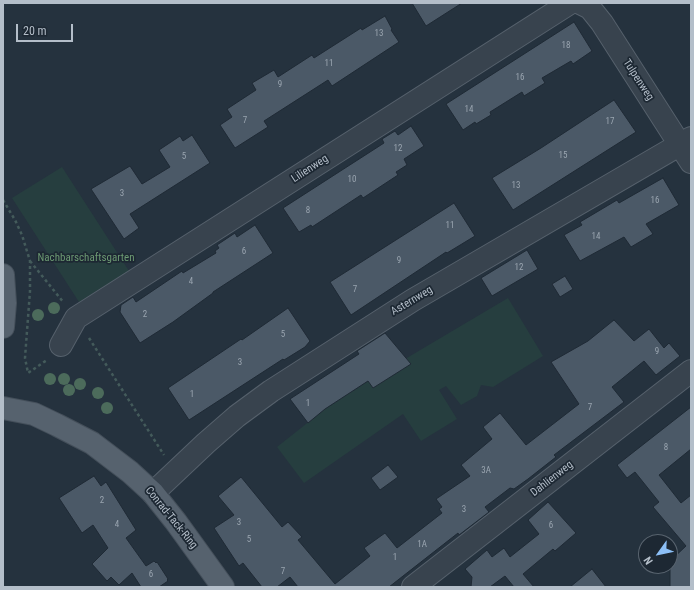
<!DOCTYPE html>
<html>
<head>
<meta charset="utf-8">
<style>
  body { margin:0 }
  #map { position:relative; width:694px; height:590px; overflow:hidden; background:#25323e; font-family:"Roboto Condensed",sans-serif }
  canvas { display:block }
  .frame { position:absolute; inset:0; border:4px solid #b4bec9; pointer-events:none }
  .north { position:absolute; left:638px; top:534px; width:40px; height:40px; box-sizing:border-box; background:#1d2833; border:1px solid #59646f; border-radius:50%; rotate:237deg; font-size:11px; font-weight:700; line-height:16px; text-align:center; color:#b4bec9 }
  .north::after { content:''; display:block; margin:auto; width:14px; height:18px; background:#8cbff6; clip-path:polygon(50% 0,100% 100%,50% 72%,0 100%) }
  .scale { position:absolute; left:16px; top:24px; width:57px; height:18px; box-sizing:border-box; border:2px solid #b4bec9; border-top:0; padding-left:5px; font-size:12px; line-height:14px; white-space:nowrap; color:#b4bec9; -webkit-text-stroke:3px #1d2833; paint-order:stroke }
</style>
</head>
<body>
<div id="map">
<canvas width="694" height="590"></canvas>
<div class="frame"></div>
<div class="north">N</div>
<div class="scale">20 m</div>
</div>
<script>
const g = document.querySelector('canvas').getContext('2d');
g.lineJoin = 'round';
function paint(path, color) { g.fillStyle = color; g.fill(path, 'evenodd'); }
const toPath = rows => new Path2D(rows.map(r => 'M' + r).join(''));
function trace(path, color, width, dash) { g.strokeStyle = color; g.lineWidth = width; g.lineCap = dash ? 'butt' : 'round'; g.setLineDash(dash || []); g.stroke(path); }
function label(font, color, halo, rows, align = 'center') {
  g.font = font + ' "Roboto Condensed",sans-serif'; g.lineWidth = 3.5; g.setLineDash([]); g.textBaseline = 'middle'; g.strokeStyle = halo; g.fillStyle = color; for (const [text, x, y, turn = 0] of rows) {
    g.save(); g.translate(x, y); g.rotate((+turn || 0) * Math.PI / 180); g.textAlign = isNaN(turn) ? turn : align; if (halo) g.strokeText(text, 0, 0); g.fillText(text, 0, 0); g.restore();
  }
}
paint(toPath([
  [62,167,129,271,79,302,12,198],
  [508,298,543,356,493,387,481,385,477,396,461,405,446,386,439,390,457,419,421,441,403,414,304,483,277,447,325,409,368,381]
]), '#263e3f');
const building = toPath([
  [412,3,462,3,426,26,412,3],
  [385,16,392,29,391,30,399,42,332,86,328,80,264,121,268,127,235,148,220,125,232,117,227,109,256,90,252,83,274,70,278,77,312,55,314,58,361,28,362,30,385,16],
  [574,22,592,51,573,64,571,61,542,78,545,83,524,96,522,92,490,112,491,115,476,124,475,122,463,130,446,104,574,22],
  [614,100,636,132,513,210,492,178,541,148,614,100],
  [411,126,424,146,404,159,407,165,396,172,398,175,363,198,361,195,312,227,311,225,299,232,283,208,384,143,382,139,395,131,398,135,411,126],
  [192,135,210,163,130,214,139,228,124,239,91,189,130,166,142,184,170,167,159,150,180,136,183,141,192,135],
  [663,178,679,205,646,224,653,234,631,247,624,237,580,261,564,235,582,225,580,222,617,200,619,203,663,178],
  [454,203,475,236,447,253,446,252,351,315,330,282,454,203],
  [255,225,273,253,213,292,213,293,173,322,140,343,120,312,121,305,133,297,136,302,182,271,183,273,216,253,215,251,219,248,217,245,235,233,237,237,255,225],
  [527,250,538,269,492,296,481,278,527,250],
  [565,276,573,289,560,297,552,284,565,276],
  [288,308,310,341,305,347,284,360,283,359,189,420,168,388,241,339,242,340,288,308],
  [614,320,634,341,649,329,664,348,669,343,680,356,656,375,644,361,612,387,624,402,554,455,556,457,528,479,514,489,510,488,485,507,489,512,459,535,458,533,389,587,298,587,290,577,277,587,262,587,243,563,239,566,214,528,234,515,218,496,241,477,282,527,288,522,302,537,298,540,335,584,370,556,364,548,385,533,397,548,442,513,439,509,442,507,436,499,470,476,461,465,492,439,483,427,500,413,526,445,579,404,551,362,588,341,614,320],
  [385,333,411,364,373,388,368,381,325,409,308,423,290,399,359,354,357,351,385,333],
  [691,407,691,449,659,475,681,503,691,495,691,587,670,587,670,561,686,546,653,507,659,502,635,472,627,478,617,465,691,407],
  [388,465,398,477,380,490,371,478,388,465],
  [94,476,101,486,106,482,136,530,126,538,146,566,154,561,156,563,157,562,168,579,167,580,168,581,159,587,141,587,132,573,119,585,111,577,107,581,92,564,108,548,93,525,82,533,59,498,94,476],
  [548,502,576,533,555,551,553,549,523,574,534,587,514,587,505,576,490,587,471,587,472,577,465,569,487,550,492,557,504,548,510,557,539,534,528,520,548,502],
  [592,569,606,587,570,587,592,569]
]);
paint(building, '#4b5967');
trace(building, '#1f2a35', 1);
const minor = toPath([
  [580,3,590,8,602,23,691,162],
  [61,345,76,318,570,3],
  [153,493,206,443,237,416,271,391,413,300,691,138],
  [413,587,691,371]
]);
const major = toPath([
  [3,275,5,303,3,327],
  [3,408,34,414,57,425,92,443,130,472,153,493,176,522,223,587]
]);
trace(minor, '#56616c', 24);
trace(major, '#444f5a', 24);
trace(toPath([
  [3,200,15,220,22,235,30,261,30,291,25,358,28,373,47,360],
  [30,261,64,303],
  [89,338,164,455]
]), '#445b5b', 2.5, [3, 3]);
trace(minor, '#38434e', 22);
trace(major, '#56626e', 22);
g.fillStyle = '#4c6b5b';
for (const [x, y] of [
  [54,308],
  [38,315],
  [50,379],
  [64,379],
  [80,384],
  [69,390],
  [98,393],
  [107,408]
]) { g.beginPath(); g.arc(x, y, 6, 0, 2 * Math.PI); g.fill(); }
label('9px', '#9aa5b0', null, [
  ["13",379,34],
  ["18",566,46],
  ["11",329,64],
  ["16",520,78],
  ["9",280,85],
  ["14",469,110],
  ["7",245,121],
  ["17",610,122],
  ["12",398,149],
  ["15",563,156],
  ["5",184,157],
  ["10",352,180],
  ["13",516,186],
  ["3",122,194],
  ["16",655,201],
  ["8",308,211],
  ["11",450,226],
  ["14",596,237],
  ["6",244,252],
  ["9",399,261],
  ["12",519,268],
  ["4",191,282],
  ["7",355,290],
  ["2",145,315],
  ["5",283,335],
  ["9",657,352],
  ["3",240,363],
  ["1",192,395],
  ["1",308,404],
  ["7",590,408],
  ["8",666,448],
  ["3A",486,471],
  ["2",102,501],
  ["3",464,510],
  ["3",239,523],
  ["4",117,525],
  ["6",551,526],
  ["5",249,540],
  ["1A",422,545],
  ["1",395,558],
  ["7",283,572],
  ["6",151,575]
]);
label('11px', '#b4bec9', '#1d2833', [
  ["Tulpenweg",638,80,57],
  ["Lilienweg",310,169,-33],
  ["Asternweg",412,301,-31],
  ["Dahlienweg",552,479,-38],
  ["Conrad-Tack-Ring",171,518,51]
]);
label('11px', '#6c9972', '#1d2833', [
  ["Nachbarschaftsgarten",86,258]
]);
</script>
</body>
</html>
